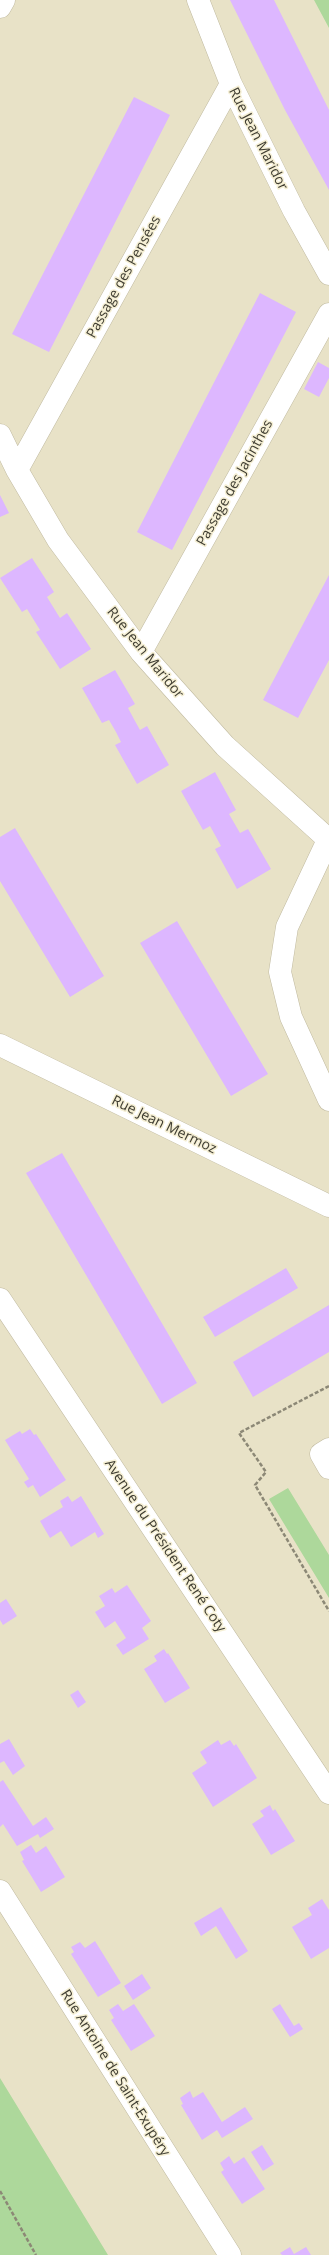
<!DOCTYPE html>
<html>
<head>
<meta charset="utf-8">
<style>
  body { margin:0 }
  canvas { display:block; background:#e8e2c7 }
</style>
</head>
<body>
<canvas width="329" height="2255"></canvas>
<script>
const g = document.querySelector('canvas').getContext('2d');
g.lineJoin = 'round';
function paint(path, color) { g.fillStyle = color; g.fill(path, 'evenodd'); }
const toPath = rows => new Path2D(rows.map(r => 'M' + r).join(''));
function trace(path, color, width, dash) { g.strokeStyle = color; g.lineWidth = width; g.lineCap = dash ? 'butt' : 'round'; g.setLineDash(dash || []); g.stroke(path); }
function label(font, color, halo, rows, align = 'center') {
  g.font = font + ' "Open Sans",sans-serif'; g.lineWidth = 3; g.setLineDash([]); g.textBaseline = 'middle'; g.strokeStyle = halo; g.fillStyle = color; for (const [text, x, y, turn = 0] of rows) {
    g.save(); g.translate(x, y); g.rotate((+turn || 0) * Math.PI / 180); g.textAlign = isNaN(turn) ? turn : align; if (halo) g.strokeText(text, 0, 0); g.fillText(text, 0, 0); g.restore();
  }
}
paint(toPath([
  [314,0,329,0,329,28],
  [288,1488,329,1555,329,1598,269,1499],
  [0,2078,108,2255,0,2255]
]), '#add89b');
paint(toPath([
  [230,0,274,0,329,110,329,190,285,110],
  [134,97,170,115,49,352,12,334],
  [260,293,296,312,172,550,137,532],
  [318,362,329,368,329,378,319,397,304,389],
  [0,495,9,513,0,517],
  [32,558,54,592,47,597,60,618,67,613,91,649,60,669,36,632,40,630,27,609,22,612,0,578],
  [329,575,329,660,298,718,263,700],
  [115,670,135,704,128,708,135,721,140,730,147,726,169,765,137,784,115,745,121,742,116,732,109,720,102,723,82,688],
  [215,772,236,810,229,814,240,833,248,829,271,869,237,889,215,849,221,846,215,835,210,826,203,830,181,791],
  [15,828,104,976,70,997,0,881,0,837],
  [177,921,268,1074,231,1096,140,943],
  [62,1153,197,1383,162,1404,26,1173],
  [286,1268,298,1288,215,1337,203,1317],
  [329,1305,329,1352,253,1397,233,1362],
  [30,1429,34,1435,36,1434,66,1480,40,1497,33,1485,28,1488,24,1482,29,1479,5,1440,20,1431,22,1434],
  [68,1496,72,1502,81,1496,104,1534,98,1538,95,1532,71,1547,61,1531,50,1538,40,1521,63,1507,60,1501],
  [127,1585,151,1621,142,1628,149,1639,123,1655,116,1645,126,1638,115,1621,105,1628,95,1612,105,1606,99,1596,112,1588,115,1593],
  [6,1599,17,1616,3,1625,0,1620,0,1603],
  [164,1649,167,1654,168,1653,190,1688,165,1703,144,1669,157,1661,154,1656],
  [78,1690,86,1702,78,1708,70,1695],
  [9,1739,25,1766,13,1775,4,1761,0,1763,0,1744],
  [218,1740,221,1745,230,1740,234,1746,236,1744,257,1778,213,1807,192,1773,207,1763,200,1752],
  [3,1780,33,1826,46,1817,54,1829,40,1838,38,1834,17,1846,3,1824,0,1827,0,1782],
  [270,1805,273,1811,275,1809,295,1841,271,1855,252,1824,264,1816,260,1811],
  [31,1845,36,1853,46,1846,65,1877,41,1892,22,1861,24,1860,20,1852],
  [322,1899,329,1910,329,1948,311,1959,292,1927,312,1915,308,1908],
  [221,1907,248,1951,236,1959,216,1926,201,1936,194,1923],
  [95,1941,121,1983,98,1997,71,1954,74,1952,71,1947,80,1942,85,1948],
  [142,1974,151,1988,133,2000,124,1986],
  [118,2004,123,2011,134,2004,155,2036,131,2051,111,2020,114,2018,109,2010],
  [280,2004,294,2026,299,2023,303,2029,290,2037,272,2009],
  [190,2091,193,2098,203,2092,222,2122,245,2107,253,2119,222,2138,217,2130,202,2140,181,2105,183,2104,180,2098],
  [262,2145,274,2164,263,2171,251,2152],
  [229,2156,234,2164,244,2157,265,2189,242,2204,221,2172,224,2170,220,2163],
  [290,2247,294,2254,306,2247,311,2255,282,2255,280,2253]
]), '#ddb7ff');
const minor = toPath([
  [198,0,231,84,294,211,329,274],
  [0,7,4,0],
  [0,435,17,470,58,540,141,652,225,746,329,840],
  [17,470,231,84],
  [141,652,329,314],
  [329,838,287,927,280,972,291,1017,329,1100],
  [0,1045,329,1206],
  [329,1449,321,1454,329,1468],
  [0,1891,230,2255]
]);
const tertiary = toPath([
  [0,1299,329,1793]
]);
trace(minor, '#c0baa0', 23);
trace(tertiary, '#c0baa0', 23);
trace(toPath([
  [329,1386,239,1433,266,1472,255,1485,329,1611],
  [0,2191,36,2255]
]), '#8c8876', 2.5, [4, 2]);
trace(minor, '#fff', 22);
trace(tertiary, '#fff', 22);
label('14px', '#3e3c31', '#f5efd4', [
  ["Rue Jean Maridor",258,139,63],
  ["Passage des Pensées",124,277,-61],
  ["Passage des Jacinthes",235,483,-61],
  ["Rue Jean Maridor",145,653,51],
  ["Rue Jean Mermoz",164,1125,26],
  ["Avenue du Président René Coty",165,1546,56],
  ["Rue Antoine de Saint-Exupéry",115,2073,58]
]);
</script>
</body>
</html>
